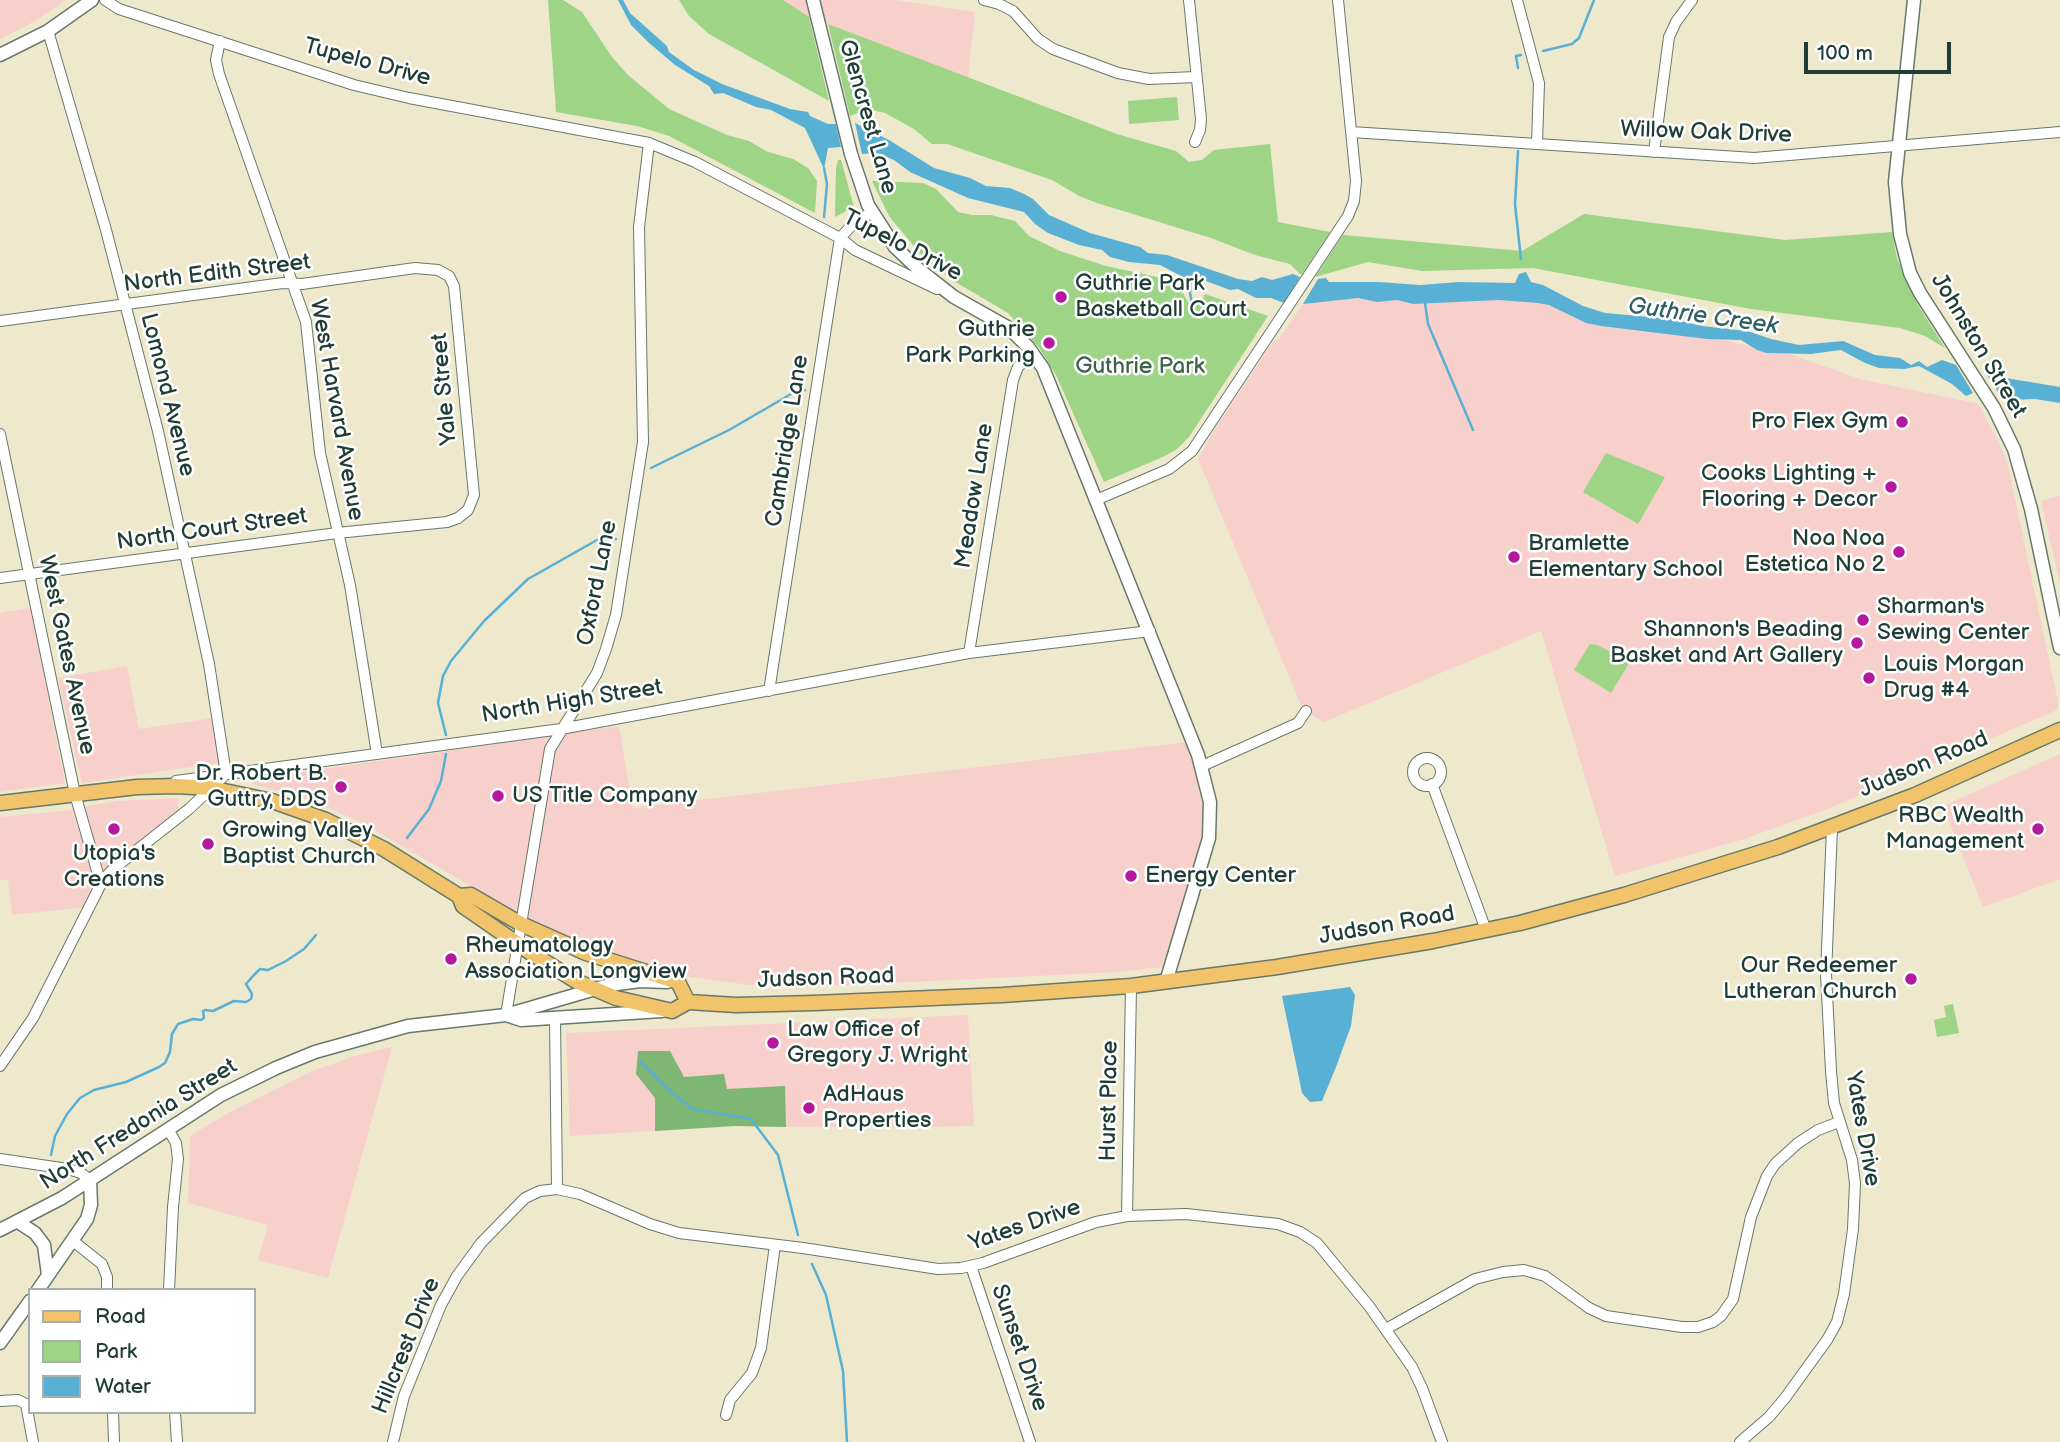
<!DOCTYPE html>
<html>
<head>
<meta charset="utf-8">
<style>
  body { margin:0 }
  #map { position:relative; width:2060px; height:1442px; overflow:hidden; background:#eee8cd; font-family:"Balsamiq Sans",sans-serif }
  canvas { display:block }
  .legend { position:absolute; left:28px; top:1288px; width:228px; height:126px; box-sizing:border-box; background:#fff; border:2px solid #a5b1ae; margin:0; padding:9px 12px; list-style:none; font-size:21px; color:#1f3d34 }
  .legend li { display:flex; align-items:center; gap:14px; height:35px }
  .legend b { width:35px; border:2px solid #a5b1ae }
  .scale { position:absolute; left:1804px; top:42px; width:147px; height:32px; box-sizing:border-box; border:4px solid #1f3d34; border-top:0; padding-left:9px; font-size:21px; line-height:24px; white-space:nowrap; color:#1f3d34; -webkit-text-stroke:5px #fff; paint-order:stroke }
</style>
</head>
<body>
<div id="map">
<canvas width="2060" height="1442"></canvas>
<ul class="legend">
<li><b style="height:9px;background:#f1c36a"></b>Road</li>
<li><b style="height:19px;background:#9dd486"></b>Park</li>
<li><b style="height:19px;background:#58b1d5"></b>Water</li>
</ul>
<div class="scale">100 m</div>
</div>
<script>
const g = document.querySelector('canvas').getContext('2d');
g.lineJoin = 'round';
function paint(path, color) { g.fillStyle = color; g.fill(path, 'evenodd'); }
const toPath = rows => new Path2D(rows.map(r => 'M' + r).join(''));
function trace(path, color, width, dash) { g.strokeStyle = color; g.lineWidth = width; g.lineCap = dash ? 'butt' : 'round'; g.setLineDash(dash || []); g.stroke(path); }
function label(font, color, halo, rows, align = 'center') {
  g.font = font + ' "Balsamiq Sans",sans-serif'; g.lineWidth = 5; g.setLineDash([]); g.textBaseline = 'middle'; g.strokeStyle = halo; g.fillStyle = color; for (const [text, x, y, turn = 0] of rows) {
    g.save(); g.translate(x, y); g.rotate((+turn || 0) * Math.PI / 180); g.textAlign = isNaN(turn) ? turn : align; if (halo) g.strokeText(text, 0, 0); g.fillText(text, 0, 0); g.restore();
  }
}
paint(toPath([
  [0,0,66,0,37,20,0,39],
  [783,0,896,0,975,12,968,78,804,15],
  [1311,293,1536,295,1582,318,1668,328,1792,355,1860,379,1979,404,2002,449,2008,466,2058,702,2057,710,1830,808,1744,839,1615,876,1541,631,1324,722,1303,710,1198,459,1213,432,1273,342,1276,343],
  [2060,496,2060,583,2041,501],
  [31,608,65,783,0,792,0,613],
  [127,666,139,729,213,718,219,763,82,783,58,678],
  [619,726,633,808,1187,742,1200,783,1204,819,1202,837,1163,967,1119,972,806,987,750,985,683,976,598,952,531,921,357,820,297,795,252,784,252,780,261,778],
  [2060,754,2060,879,1983,907,1943,806],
  [177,798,179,811,104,873,83,807,118,801],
  [72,810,97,881,86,907,12,915,8,880,0,880,0,817],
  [968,1015,974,1126,883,1128,733,1126,570,1136,566,1033],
  [392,1047,328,1278,258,1260,268,1225,188,1203,190,1136,230,1112,310,1072,355,1056]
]), '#f7d0cb');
paint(toPath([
  [548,0,563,0,582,12,612,57,628,75,669,109,727,135,749,141,768,152,793,159,808,168,817,181,815,213,669,136,637,126,556,112],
  [679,0,783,0,809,17,829,101,709,34,689,16],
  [828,24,1117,134,1176,151,1189,162,1202,160,1214,150,1270,144,1278,222,1330,232,1302,274,1300,274,1290,264,1255,255,1211,238,1097,203,1079,196,1052,180,947,144,932,144,914,129,885,113,868,109,850,116],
  [1177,97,1179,120,1129,124,1128,101],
  [838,160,841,160,854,207,835,217,836,169],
  [872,181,923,183,936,189,958,212,972,215,991,215,1015,221,1029,236,1060,251,1106,266,1171,280,1181,290,1189,304,1199,305,1205,294,1268,316,1189,437,1177,449,1165,456,1104,482,1056,375,1040,349,1008,313,952,280,923,257,889,216],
  [1584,214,1785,240,1892,232,1897,258,1907,282,1918,305,1945,348,1925,336,1900,328,1751,309,1533,268,1422,271,1368,262,1315,277,1343,235,1522,251],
  [1606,453,1665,477,1638,524,1583,492],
  [1590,644,1597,645,1627,660,1628,665,1611,693,1574,670],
  [1953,1004,1959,1033,1937,1037,1934,1020,1946,1017,1944,1006]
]), '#9dd486');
paint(toPath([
  [638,1051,670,1051,684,1077,724,1074,727,1089,785,1086,786,1127,735,1126,655,1131,655,1098,636,1074]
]), '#7eb673');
paint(toPath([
  [618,0,623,0,630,13,667,46,669,52,694,70,722,84,790,109,808,112,810,116,828,124,836,124,841,147,828,148,824,169,805,128,771,110,756,107,723,93,714,94,709,86,675,65,648,42,631,25],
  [855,123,889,140,934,168,970,178,986,186,1010,188,1024,194,1033,199,1049,215,1090,233,1140,247,1148,253,1167,255,1238,279,1252,281,1262,277,1272,280,1293,274,1300,277,1284,303,1271,298,1256,298,1238,289,1230,290,1198,278,1183,277,1160,265,1129,262,1110,257,1102,250,1079,245,1048,233,1035,224,1024,212,968,198,910,172,894,160,877,153,862,154],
  [1526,272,1531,282,1543,285,1583,306,1605,313,1671,319,1702,326,1747,331,1771,339,1799,345,1843,341,1875,355,1900,358,1911,365,1919,361,1927,367,1942,360,1956,365,1973,393,1966,396,1952,384,1919,366,1904,369,1879,368,1865,363,1841,350,1811,354,1766,353,1757,350,1741,340,1707,339,1601,326,1586,323,1549,305,1538,303,1499,300,1413,304,1397,300,1377,302,1358,298,1303,304,1318,279,1326,278,1329,282,1379,282,1420,285,1459,282,1515,283,1519,274],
  [1983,369,1988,369,1994,376,2060,387,2060,403,2035,399,2008,400,2002,398],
  [1350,987,1355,995,1351,1026,1336,1067,1322,1101,1310,1102,1302,1093,1282,996]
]), '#58b1d5');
trace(toPath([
  [1543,51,1572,44,1579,38,1594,0],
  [1518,68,1516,56,1521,55],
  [1518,151,1515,204,1521,259],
  [824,168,827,184,824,217],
  [1191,276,1190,293,1192,303],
  [1425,303,1428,324,1473,430],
  [651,468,729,430,791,394,805,390],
  [446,735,438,703,443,676,451,661,484,621,528,579,597,540,616,539],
  [407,838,429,809,441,781,446,754],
  [640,1061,668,1089,692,1109,751,1119,778,1155,798,1235],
  [51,1155,55,1136,67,1114,80,1098,94,1090,126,1082,159,1067,165,1063,170,1052,172,1034,178,1024,193,1019,201,1020,204,1018,203,1011,205,1010,213,1011,234,1001,246,1002,251,999,252,994,246,984,253,976,260,969,268,970,286,961,304,949,316,935],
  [812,1264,826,1295,843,1371,847,1442]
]), '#58b1d5', 2.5);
const minor = toPath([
  [105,0,119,9,354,85,409,98,649,143,695,162,840,238,855,250,937,289],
  [984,0,999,4,1013,11,1038,39,1053,49,1118,73,1149,79,1196,77],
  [1189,0,1201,119,1200,130,1195,142],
  [1517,0,1539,83,1537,144],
  [220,41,216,60,219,74,306,322,320,453,350,585,377,754],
  [1351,132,1754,158,2060,132],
  [1654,152,1669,37,1676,22,1692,0],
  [0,321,283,283,302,284,415,268,438,270,449,276,454,286,474,495,468,510,458,518,447,522,337,533,0,578],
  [0,434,75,794,98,874,103,880],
  [1096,500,1169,469,1192,451,1348,216,1354,201,1356,181,1338,0],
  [969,653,1013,380,1018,367,1033,352],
  [769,691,840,238,854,223,872,212],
  '1413 772a14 14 0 1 1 28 0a14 14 0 1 1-28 0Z',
  [1202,766,1298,723,1306,711],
  [176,781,561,729,969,653,1150,631],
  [1432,784,1486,930],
  [506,1015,550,749,597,673,606,649,616,615,643,442,639,227,649,143],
  [555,1019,557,1189,580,1194,650,1224,679,1233,803,1248,938,1269,961,1268,983,1263,1096,1222,1127,1216,1186,1214,1278,1224,1300,1232,1317,1243,1369,1306,1412,1367,1422,1388,1442,1442],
  [0,1066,33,1018,103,880,113,869,189,809,226,774,209,664,158,431,106,230,48,31],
  [168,1129,176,1143,178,1159,173,1207,169,1290],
  [0,1159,68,1169,81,1173,90,1180],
  [1127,1216,1131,986],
  [73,1241,102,1264,107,1277,107,1290],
  [971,1266,1030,1442],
  [1386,1329,1475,1279,1503,1272,1524,1270,1545,1276,1589,1308,1606,1316,1682,1327,1698,1327,1713,1322,1721,1316,1733,1299,1751,1217,1767,1176,1775,1164,1798,1143,1818,1130,1839,1122],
  [0,1401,18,1400,26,1404,33,1442],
  [113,1412,114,1442],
  [175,1412,177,1442],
  [726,1415,730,1400,752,1373,761,1348,775,1245],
  [393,1442,404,1396,441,1305,457,1276,481,1243,525,1198,540,1191,557,1189],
  [1740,1442,1769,1417,1785,1398,1827,1340,1837,1322,1844,1294,1853,1229,1855,1183,1852,1160,1834,1103,1831,1071,1826,974,1832,828]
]);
const tertiary = toPath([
  [813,0,851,154,868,205,895,247,917,268,954,297,1009,328,1028,347,1043,368,1198,755,1210,802,1209,838,1166,982],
  [1914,0,1895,182,1900,234,1910,273,1920,293,1994,408,2014,449,2031,509,2060,648],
  [0,55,48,31,92,0],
  [506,1015,521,1020,662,1011],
  [18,1222,35,1233,44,1245,48,1275],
  [0,1230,62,1198,221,1095,276,1068,315,1052,408,1026,506,1015,609,985,640,981,667,982],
  [38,1290,87,1219,91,1205,90,1180],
  [0,1343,30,1301]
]);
const primary = toPath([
  [0,803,137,787,177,786,210,788,272,801,326,820,384,849,459,896,463,906,531,953,576,981,616,998,672,1011,688,1002,736,1005,814,1003,1002,995,1131,986,1277,967,1433,941,1520,923,1624,895,1778,847,1915,795,2060,730],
  [459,896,471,895,521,924,586,953,678,982,688,1002]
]);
trace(minor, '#67796a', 12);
trace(tertiary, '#67796a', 15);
trace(primary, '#67796a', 17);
trace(minor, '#fff', 10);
trace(tertiary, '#fff', 12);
trace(primary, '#f1c36a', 14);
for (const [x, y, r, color] of [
  [1061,297,7,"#b5179e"],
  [1049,343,7,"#b5179e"],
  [1902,422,7,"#b5179e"],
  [1891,487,7,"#b5179e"],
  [1899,552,7,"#b5179e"],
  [1514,557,7,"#b5179e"],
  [1863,620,7,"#b5179e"],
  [1857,643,7,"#b5179e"],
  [1869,678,7,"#b5179e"],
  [341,787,7,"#b5179e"],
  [498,796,7,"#b5179e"],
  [114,829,7,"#b5179e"],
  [2038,829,7,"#b5179e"],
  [208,844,7,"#b5179e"],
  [1131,876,7,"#b5179e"],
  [451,959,7,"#b5179e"],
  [1911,979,7,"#b5179e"],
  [773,1043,7,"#b5179e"],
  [809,1108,7,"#b5179e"]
]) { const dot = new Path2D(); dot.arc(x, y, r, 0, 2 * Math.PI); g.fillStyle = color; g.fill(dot); trace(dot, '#fff', 2.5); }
label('23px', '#1f3d34', '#fff', [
  ["Tupelo Drive",367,63,15],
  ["Glencrest Lane",867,117,74],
  ["Willow Oak Drive",1706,133,2],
  ["Tupelo Drive",902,246,27],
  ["North Edith Street",217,274,-7],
  ["Johnston Street",1978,346,59],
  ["Yale Street",445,389,-95],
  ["Lomond Avenue",167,395,76],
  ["West Harvard Avenue",336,410,80],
  ["Cambridge Lane",788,441,-81],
  ["Meadow Lane",975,496,-81],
  ["North Court Street",212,530,-8],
  ["Oxford Lane",598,583,-79],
  ["West Gates Avenue",66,655,78],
  ["North High Street",572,702,-9],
  ["Judson Road",1924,765,-23],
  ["Judson Road",1387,926,-10],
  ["Judson Road",826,979,-2],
  ["Hurst Place",1110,1101,-89],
  ["North Fredonia Street",139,1125,-32],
  ["Yates Drive",1862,1129,80],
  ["Yates Drive",1025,1226,-19],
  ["Hillcrest Drive",407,1346,-68],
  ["Sunset Drive",1019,1348,71]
]);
label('23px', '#1f3d34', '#fff', [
  ["Guthrie Park",1075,284],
  ["Basketball Court",1075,310],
  ["Guthrie",1035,330,"right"],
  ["Park Parking",1035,356,"right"],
  ["Pro Flex Gym",1888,422,"right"],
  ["Cooks Lighting +",1877,474,"right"],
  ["Flooring + Decor",1877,500,"right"],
  ["Noa Noa",1885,539,"right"],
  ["Estetica No 2",1885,565,"right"],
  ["Bramlette",1528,544],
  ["Elementary School",1528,570],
  ["Sharman's",1877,607],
  ["Sewing Center",1877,633],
  ["Shannon's Beading",1843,630,"right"],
  ["Basket and Art Gallery",1843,656,"right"],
  ["Louis Morgan",1883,665],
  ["Drug #4",1883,691],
  ["Dr. Robert B.",327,774,"right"],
  ["Guttry, DDS",327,800,"right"],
  ["US Title Company",512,796],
  ["RBC Wealth",2024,816,"right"],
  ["Management",2024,842,"right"],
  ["Growing Valley",222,831],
  ["Baptist Church",222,857],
  ["Utopia's",114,854,"center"],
  ["Creations",114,880,"center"],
  ["Energy Center",1145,876],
  ["Rheumatology",465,946],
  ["Association Longview",465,972],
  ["Our Redeemer",1897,966,"right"],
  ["Lutheran Church",1897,992,"right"],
  ["Law Office of",787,1030],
  ["Gregory J. Wright",787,1056],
  ["AdHaus",823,1095],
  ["Properties",823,1121]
], 'left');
label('23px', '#3e6348', '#fff', [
  ["Guthrie Park",1140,367]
]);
label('italic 24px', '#306064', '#fff', [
  ["Guthrie Creek",1703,317,8]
]);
</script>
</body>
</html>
